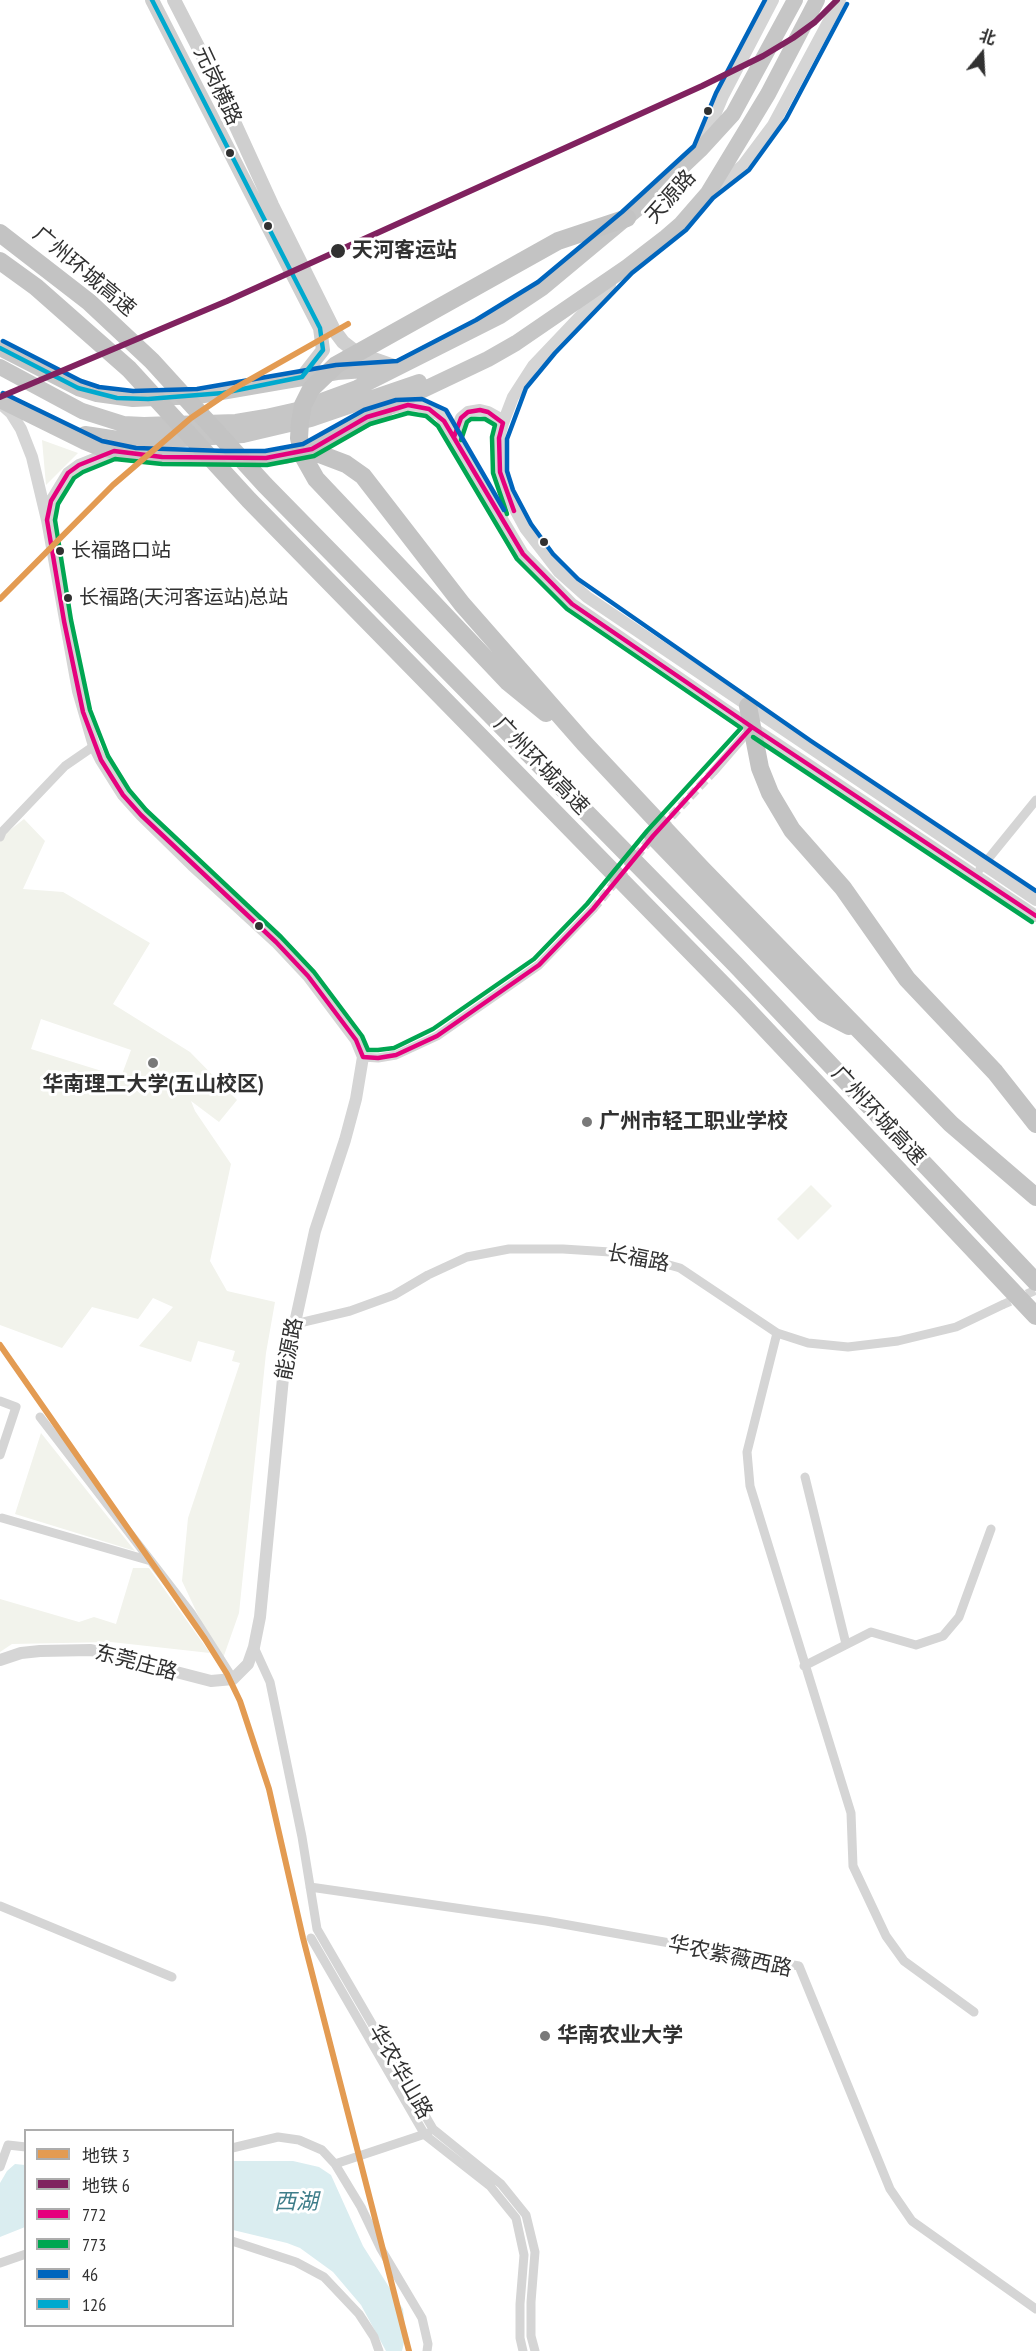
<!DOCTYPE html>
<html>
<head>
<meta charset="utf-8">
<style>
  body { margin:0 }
  #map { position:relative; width:1036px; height:2351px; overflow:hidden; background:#fff; font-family:"PT Sans Narrow","Noto Sans SC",sans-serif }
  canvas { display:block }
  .legend { position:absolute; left:24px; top:2129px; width:210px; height:198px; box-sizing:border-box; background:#fff; border:2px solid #adadad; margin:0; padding:8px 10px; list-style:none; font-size:18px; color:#313131 }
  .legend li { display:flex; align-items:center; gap:12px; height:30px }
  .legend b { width:30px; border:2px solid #adadad }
  .north { position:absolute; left:952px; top:24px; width:60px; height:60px; -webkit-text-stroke:4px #fff; paint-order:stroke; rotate:18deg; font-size:16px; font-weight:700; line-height:24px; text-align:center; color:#313131 }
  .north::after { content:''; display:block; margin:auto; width:21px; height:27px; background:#313131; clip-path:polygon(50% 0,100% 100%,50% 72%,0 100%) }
</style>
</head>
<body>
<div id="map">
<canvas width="1036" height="2351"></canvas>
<ul class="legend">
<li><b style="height:8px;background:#e39b52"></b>地铁 3</li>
<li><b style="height:8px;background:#80225f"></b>地铁 6</li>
<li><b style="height:8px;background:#e5007d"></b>772</li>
<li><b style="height:8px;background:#00a651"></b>773</li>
<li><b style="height:8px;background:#0065bd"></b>46</li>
<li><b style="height:8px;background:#00a9ce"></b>126</li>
</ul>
<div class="north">北</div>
</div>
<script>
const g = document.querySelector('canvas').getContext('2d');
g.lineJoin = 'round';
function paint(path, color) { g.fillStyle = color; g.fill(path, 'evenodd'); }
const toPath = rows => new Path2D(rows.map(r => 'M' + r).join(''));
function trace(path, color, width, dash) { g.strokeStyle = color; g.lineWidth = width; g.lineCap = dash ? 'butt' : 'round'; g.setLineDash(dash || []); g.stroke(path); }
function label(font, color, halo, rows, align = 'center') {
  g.font = font + ' "PT Sans Narrow","Noto Sans SC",sans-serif'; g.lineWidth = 6; g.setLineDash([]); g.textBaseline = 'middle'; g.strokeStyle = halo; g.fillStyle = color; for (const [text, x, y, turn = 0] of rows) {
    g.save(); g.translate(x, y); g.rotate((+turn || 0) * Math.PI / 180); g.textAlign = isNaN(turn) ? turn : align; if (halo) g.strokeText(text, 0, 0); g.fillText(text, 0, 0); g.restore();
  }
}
paint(toPath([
  [42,440,78,453,46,485],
  [24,819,45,841,23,889,63,892,150,943,113,1004,190,1052,237,1100,219,1122,191,1101,195,1111,231,1164,210,1261,227,1291,275,1302,266,1353,239,1613,221,1664,182,1581,188,1518,240,1363,232,1361,235,1351,198,1341,191,1362,139,1346,173,1307,153,1298,138,1319,92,1307,62,1348,0,1325,0,838],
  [41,1019,131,1050,121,1077,31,1049],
  [811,1185,832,1206,798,1240,777,1219],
  [41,1433,135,1551,15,1514],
  [133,1568,149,1568,210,1653,111,1642,12,1644,0,1652,0,1599,79,1622,94,1617,116,1624]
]), '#f2f3ec');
paint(toPath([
  [233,2161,293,2161,319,2167,331,2175,363,2246,403,2309,406,2334,402,2351,386,2351,361,2305,333,2272,300,2248,287,2243,233,2230],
  [15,2164,25,2165,25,2227,0,2237,0,2183,7,2171]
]), '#daedf0');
trace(toPath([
  [593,909,653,836,714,771],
  [1002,1305,1036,1290]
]), '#d6d6d6', 9, [9, 4.5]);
trace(toPath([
  [714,771,752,727],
  [0,837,2,832,65,766,94,746],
  [980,869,1036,800],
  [363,1057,378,1058,396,1055,437,1036,539,965,593,909],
  [295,1324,350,1311,394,1295,428,1275,467,1257,509,1249,563,1249,626,1253,680,1268,777,1333,808,1343,848,1347,898,1341,956,1327,1002,1305],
  [777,1333,747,1452,750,1486,851,1813,853,1866,886,1936,904,1961,974,2012],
  [0,1401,16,1407,0,1455],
  [40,1417,191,1613,233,1679],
  [805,1477,846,1644],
  [2,1518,151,1561],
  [254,1647,270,1682,302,1837,317,1929,433,2129,501,2184,526,2215,535,2252,531,2302,531,2336,535,2351],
  [804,1666,871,1632,916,1645,943,1636,959,1617,991,1529],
  [310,1887,546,1921,799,1966,890,2189,912,2221,1036,2309],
  [0,1906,172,1977],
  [311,1938,425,2135,490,2186,516,2218,524,2255,520,2304,520,2338,523,2351],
  [232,2148,278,2137,299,2140,322,2150,335,2164,361,2207,381,2249,422,2318,428,2344,427,2351],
  [335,2164,428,2133],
  [0,2167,8,2145,26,2147],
  [232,2241,296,2262,324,2277,359,2314,374,2337,379,2351],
  [0,2263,26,2254]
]), '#d5d5d5', 9);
trace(toPath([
  [704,141,723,96,773,0],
  [714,189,743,165,773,125,840,0],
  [610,285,533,366,513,397,503,423,499,438,500,472,506,493,525,528,559,572,587,597,1036,900],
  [394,408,408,405,420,406,440,415,523,554,572,604,723,708,1036,916],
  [454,437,461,418,468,412,480,410,488,412,497,417,503,423],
  [48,516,51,501,68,473,79,465,114,451],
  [0,1660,21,1653,40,1651,91,1650,211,1681,233,1679,248,1664,254,1647,260,1617,283,1378,315,1231,345,1140,356,1099,363,1057,356,1040,308,976,276,942,192,865,141,815,123,795,101,760,94,746,78,691,47,520,32,457,21,429,11,413,1,404]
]), '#d5d5d5', 12);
trace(toPath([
  [152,0,320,328,323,350,302,377],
  [174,0,214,78,272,205,334,330,343,342,357,353,394,366]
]), '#cfcfcf', 14);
trace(toPath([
  [0,348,78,388,97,394,133,399,198,396,337,372,392,368],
  [0,367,82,411,123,424,144,425,236,422,266,417,297,410,357,388,500,316,542,288,644,203,700,150,733,114,795,0],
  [0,400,85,442,100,448,135,455,252,459,285,456,312,449,408,397,488,359,516,343,627,267,666,237,681,224,708,193,768,94,817,0],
  [85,434,118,439,168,440,243,435,311,419,419,382]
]), '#c6c6c6', 16);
trace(toPath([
  [0,233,89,302,152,361,265,485,735,964,1036,1282],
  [0,261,36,287,129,369,249,500,743,1005,1036,1316],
  [306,451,317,453,346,464,363,476,462,604,584,743,702,869,951,1124,1036,1197],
  [748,706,760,768,770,793,792,830,843,888,907,979,995,1072,1036,1124],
  [546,713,508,682,316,479,303,456,299,438,300,422,303,405,311,389,336,365,558,241,627,218],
  [653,836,824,1013,849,1026]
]), '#c3c3c3', 18);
trace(toPath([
  [408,405,429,409,444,421,523,554,572,604,752,727,653,836,593,909,539,965,437,1036,396,1055,378,1058,363,1057,356,1040,308,976,276,942,141,815,123,795,101,760,83,712,64,621,47,520,51,501,68,473,79,465,114,451,162,457,266,458,312,449,367,417,408,405],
  [454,437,461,418,468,412,480,410,488,412,503,423,499,438,500,472,514,511],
  [752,727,1036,916]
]), '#e5007d', 4.5);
trace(toPath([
  [408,413,426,416,438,426,517,559,567,609,741,728,647,831,587,904,534,959,433,1029,394,1048,378,1050,368,1050,362,1036,314,972,281,937,146,810,129,790,108,756,90,710,71,620,55,520,58,504,74,478,83,472,115,459,162,464,267,465,314,456,370,424,408,413],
  [461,440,467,422,471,419,485,419,495,425,492,437,493,473,507,514],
  [753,737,1032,922]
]), '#00a651', 4.5);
trace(toPath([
  [847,4,786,119,749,170,713,198,686,230,632,273,555,353,526,388,507,439,507,471,513,490,531,524,553,554,578,579,811,741,1036,891],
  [3,341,81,381,99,387,133,391,197,389,336,365,397,361,476,320,538,282,622,212,694,146,716,93,765,0],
  [3,393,102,441,136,448,225,451,265,451,303,444,364,410,396,400,422,399,446,410,504,510]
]), '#0065bd', 4.5);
trace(toPath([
  [0,348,78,388,117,398,148,399,223,393,302,377,323,350,320,328,152,0]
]), '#00a9ce', 4.5);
trace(toPath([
  [0,599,113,485,191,418,235,388,348,324],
  [0,1345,205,1639,227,1674,240,1701,269,1789,303,1938,409,2351]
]), '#e39b52', 6);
trace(toPath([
  [0,397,227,301,702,86,763,56,793,38,815,22,837,0]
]), '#80225f', 6);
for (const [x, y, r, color] of [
  [708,111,5,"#313131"],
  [230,153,5,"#313131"],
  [268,226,5,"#313131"],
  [338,251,8,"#313131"],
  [544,542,5,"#313131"],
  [60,551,5,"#313131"],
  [68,598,5,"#313131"],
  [259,926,5,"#313131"],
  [153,1063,6,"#797979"],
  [587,1122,6,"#797979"],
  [545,2036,6,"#797979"]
]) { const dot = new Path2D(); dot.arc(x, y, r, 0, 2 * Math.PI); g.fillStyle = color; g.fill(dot); trace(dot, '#fff', 2); }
label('20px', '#313131', '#fff', [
  ["长福路口站",71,551],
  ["长福路(天河客运站)总站",79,598]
], 'left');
label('21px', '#313131', '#fff', [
  ["元岗横路",217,86,65],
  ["天源路",671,197,-48],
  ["广州环城高速",84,272,40],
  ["广州环城高速",541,766,46],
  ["广州环城高速",878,1116,47],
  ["长福路",638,1259,11],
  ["能源路",290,1349,-79],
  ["东莞庄路",136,1663,15],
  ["华农紫薇西路",730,1957,12],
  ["华农华山路",400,2072,60]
]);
label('bold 21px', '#313131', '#fff', [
  ["天河客运站",352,251]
], 'left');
label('bold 21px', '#313131', '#fff', [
  ["华南理工大学(五山校区)",153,1085,"center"],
  ["广州市轻工职业学校",599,1122],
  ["华南农业大学",557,2036]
], 'left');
label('italic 22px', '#3f7e8a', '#fff', [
  ["西湖",296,2203]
]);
</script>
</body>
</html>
